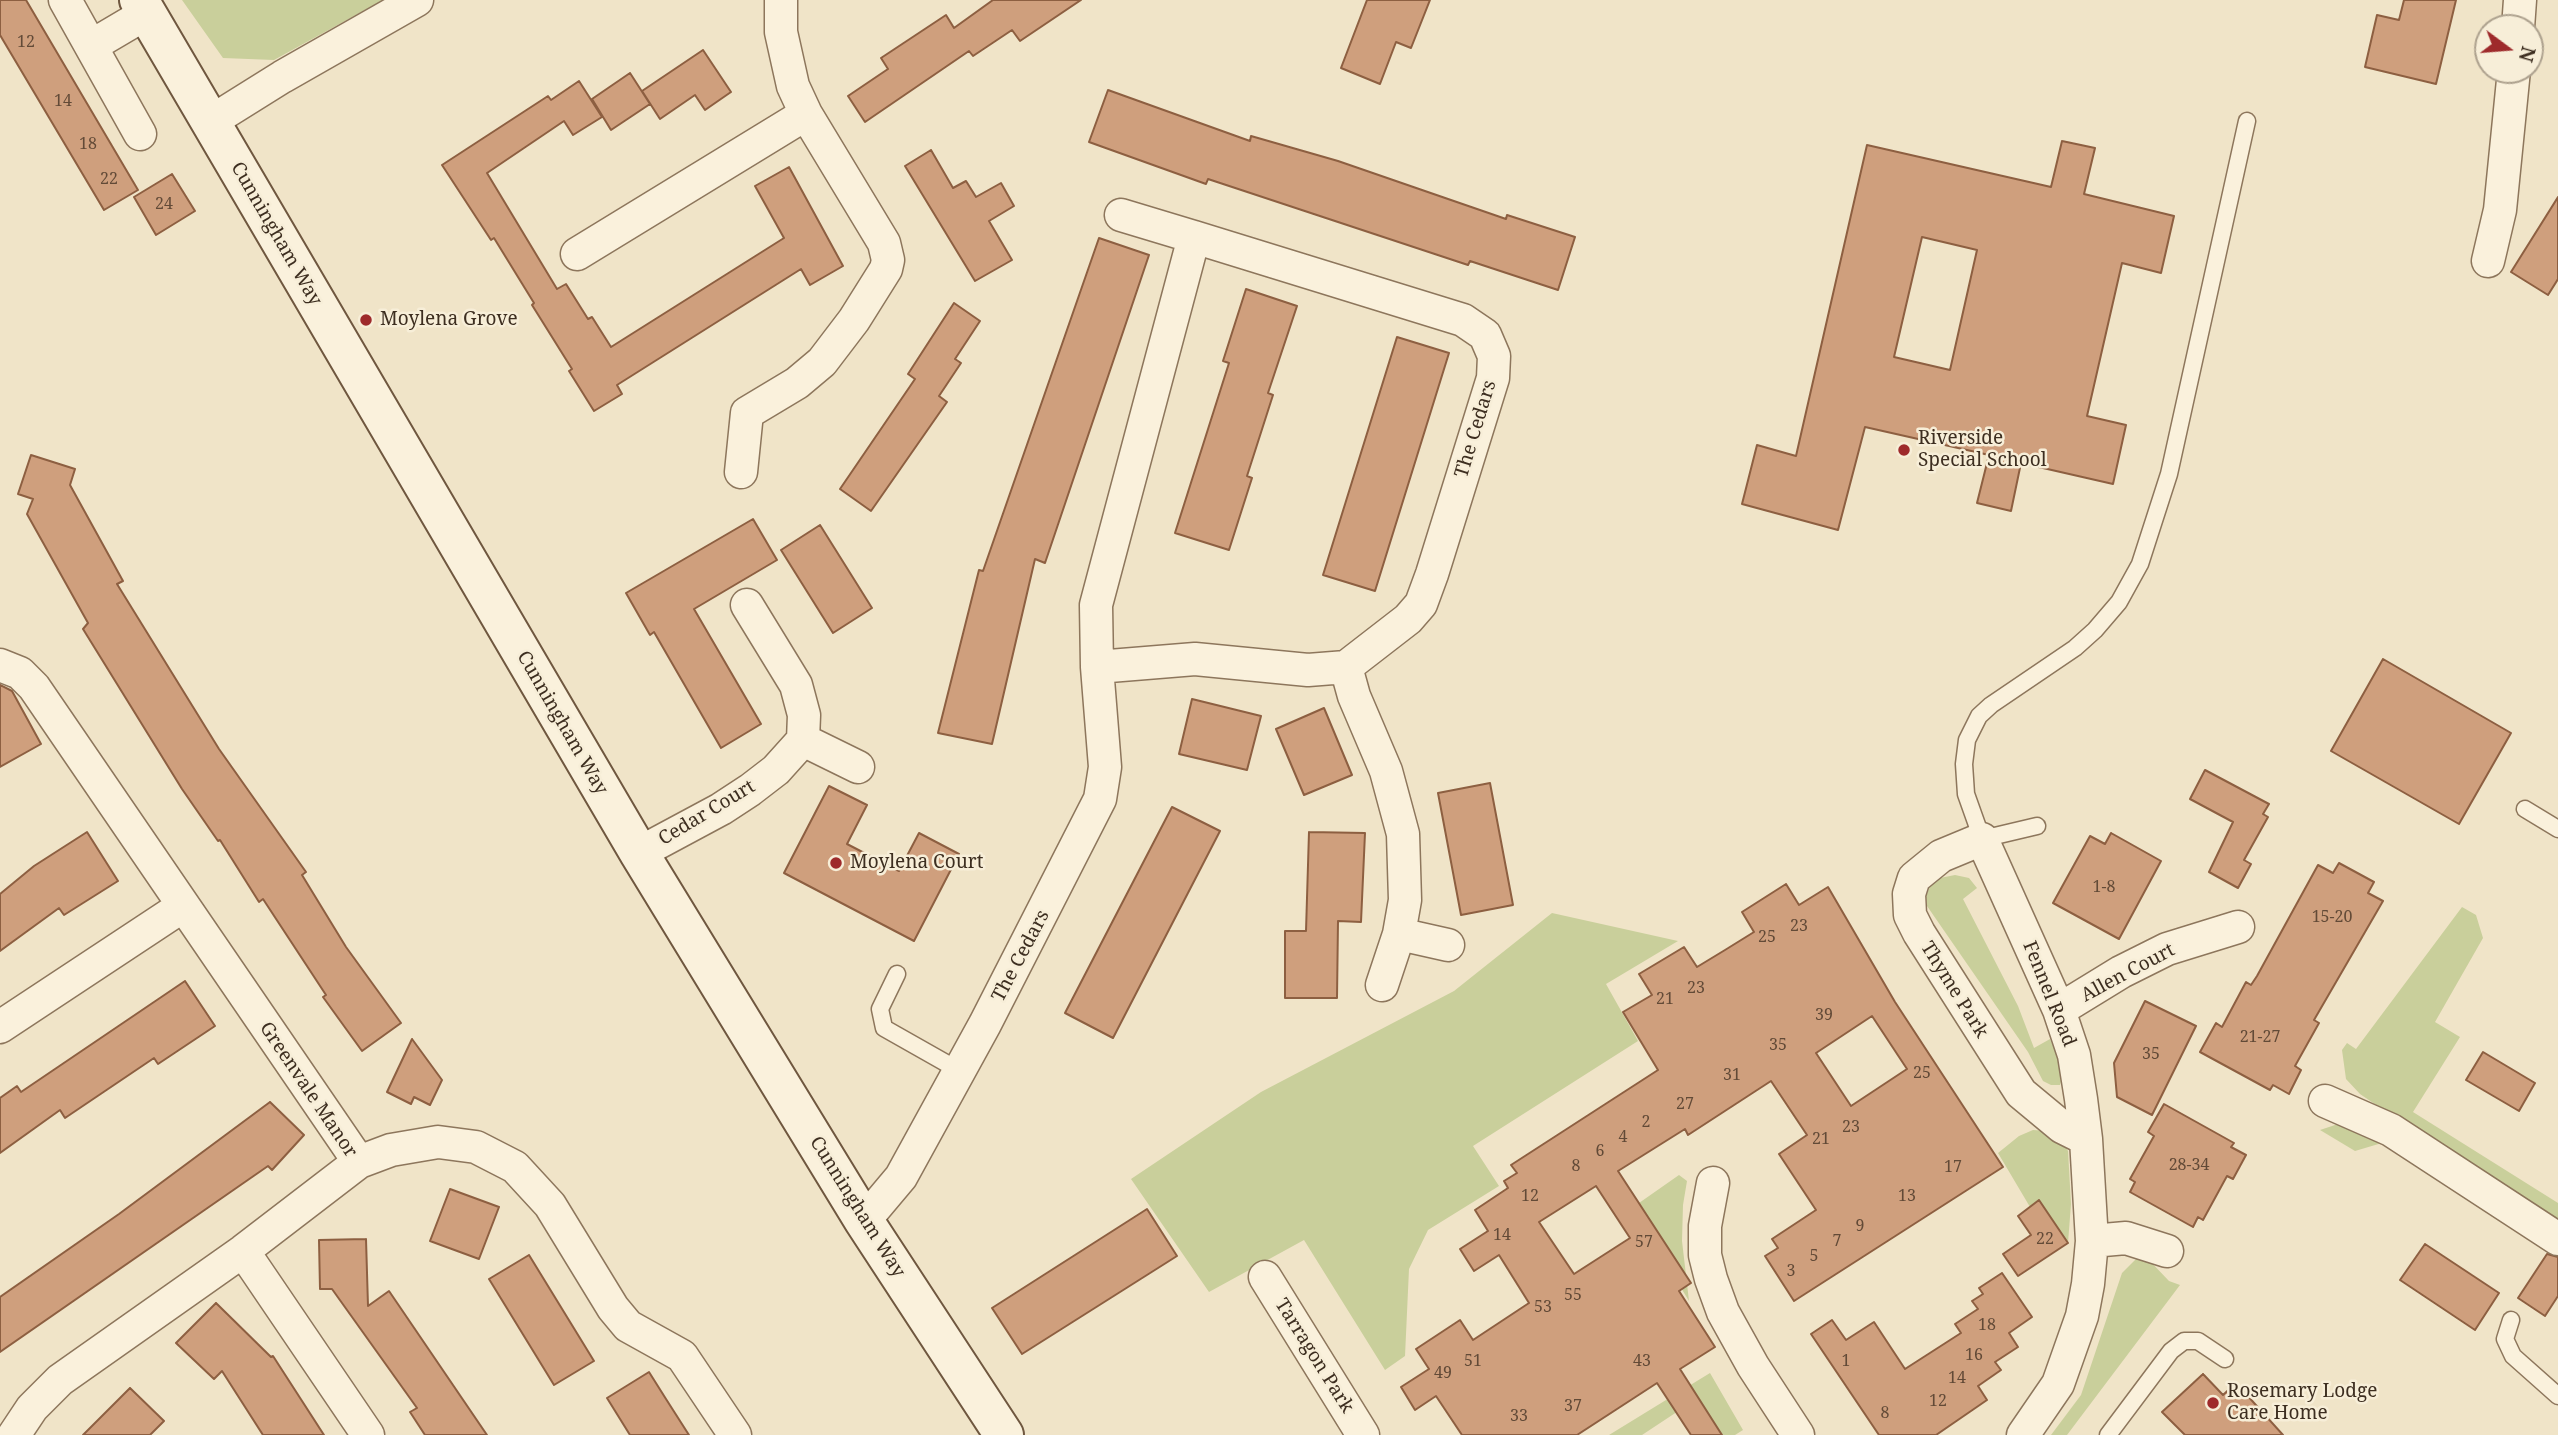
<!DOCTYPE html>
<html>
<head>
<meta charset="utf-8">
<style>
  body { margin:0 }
  #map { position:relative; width:2558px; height:1435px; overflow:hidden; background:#f0e4c8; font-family:"Noto Serif",serif }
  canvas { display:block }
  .north { position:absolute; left:2474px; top:14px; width:70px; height:70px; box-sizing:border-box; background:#f7eed8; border:2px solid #ada18e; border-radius:50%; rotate:106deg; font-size:19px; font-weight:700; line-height:28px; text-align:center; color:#3d2e20 }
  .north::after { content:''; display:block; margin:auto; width:24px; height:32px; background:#9e2a2b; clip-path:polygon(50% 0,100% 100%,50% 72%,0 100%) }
</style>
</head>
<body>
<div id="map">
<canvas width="2558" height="1435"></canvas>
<div class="north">N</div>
</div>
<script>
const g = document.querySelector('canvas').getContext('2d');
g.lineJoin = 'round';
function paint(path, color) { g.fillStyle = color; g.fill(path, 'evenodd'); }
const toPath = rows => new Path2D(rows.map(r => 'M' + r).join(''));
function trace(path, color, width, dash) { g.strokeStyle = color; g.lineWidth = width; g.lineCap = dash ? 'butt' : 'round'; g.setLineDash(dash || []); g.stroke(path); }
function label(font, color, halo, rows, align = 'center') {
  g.font = font + ' "Noto Serif",serif'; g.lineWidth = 5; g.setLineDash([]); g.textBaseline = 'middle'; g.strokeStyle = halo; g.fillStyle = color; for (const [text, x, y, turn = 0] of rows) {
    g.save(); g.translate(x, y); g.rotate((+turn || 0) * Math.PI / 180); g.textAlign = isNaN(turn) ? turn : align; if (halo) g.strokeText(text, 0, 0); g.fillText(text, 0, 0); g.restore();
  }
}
paint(toPath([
  [182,0,383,0,274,60,223,58],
  [1955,875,1969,878,1977,888,1963,899,2018,1006,2034,1048,2050,1039,2064,1071,2060,1085,2051,1085,2043,1081,2028,1052,1927,906,1926,897,1930,886,1940,878],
  [2462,907,2476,915,2483,938,2435,1022,2460,1037,2413,1112,2558,1203,2558,1228,2360,1094,2346,1079,2342,1050,2347,1043,2356,1049],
  [1552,913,1678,941,1606,984,1638,1041,1473,1146,1499,1186,1428,1230,1409,1269,1405,1356,1385,1370,1304,1240,1209,1292,1131,1179,1261,1092,1454,991],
  [2341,1123,2392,1140,2355,1151,2320,1130],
  [2033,1130,2047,1131,2060,1138,2068,1151,2071,1204,2068,1243,2040,1201,2030,1207,1998,1153,2019,1136],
  [1679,1175,1687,1181,1683,1205,1682,1241,1689,1301,1661,1255,1669,1249,1639,1203],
  [2138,1257,2147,1258,2169,1281,2180,1285,2067,1435,2051,1435,2081,1395,2122,1273],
  [1710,1373,1743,1430,1735,1435,1722,1435,1698,1398,1642,1435,1609,1435]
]), '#c9cf9b');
const building = toPath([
  [0,0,26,0,138,190,104,210,0,35,0,0],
  [993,0,1081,0,1020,41,1012,30,973,56,969,51,865,122,848,96,888,69,881,58,946,15,954,28,993,0],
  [1367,0,1430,0,1411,48,1396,42,1380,84,1341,68,1367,0],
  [2404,0,2456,0,2436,84,2365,67,2377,15,2399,20,2404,0],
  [703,50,731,92,705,110,695,95,660,119,642,91,703,50],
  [630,73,650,104,611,130,592,99,630,73],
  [579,81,602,117,573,135,564,121,487,173,557,289,566,284,588,319,592,317,611,347,784,238,755,186,789,167,843,266,810,285,801,269,617,385,622,394,594,411,569,371,572,369,532,305,534,303,494,238,491,240,442,165,548,96,551,100,579,81],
  [1108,90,1250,141,1251,136,1338,161,1506,219,1507,215,1575,237,1558,290,1470,261,1468,265,1208,179,1206,184,1089,142,1108,90],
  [2062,141,2095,148,2084,194,2174,216,2161,273,2122,263,2087,416,2126,425,2113,484,2021,463,2011,511,1977,503,1989,455,1865,427,1838,530,1742,504,1757,445,1796,456,1867,145,2051,187,2062,141],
  [1922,237,1977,250,1950,370,1894,357,1922,237],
  [931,150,953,188,966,181,976,197,1001,183,1014,206,989,221,1012,260,975,281,905,166,931,150],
  [172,174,195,211,156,235,134,197,172,174],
  [2558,197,2558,279,2548,295,2511,272,2558,197],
  [1099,238,1149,255,1045,563,1035,559,992,744,938,733,979,570,983,571,1099,238],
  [1246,289,1297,306,1268,393,1273,395,1247,476,1252,478,1229,550,1175,533,1229,363,1223,361,1246,289],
  [954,303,980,321,955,359,961,363,939,396,947,402,871,511,840,489,915,379,908,374,954,303],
  [1397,337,1449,353,1375,591,1323,575,1397,337],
  [31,455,75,469,70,485,123,581,117,584,219,749,306,872,302,875,346,947,401,1023,362,1051,323,997,326,995,263,899,259,902,220,840,218,841,182,789,83,629,88,623,27,514,33,499,18,494,31,455],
  [753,519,777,560,694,609,761,724,721,748,654,632,650,635,626,593,753,519],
  [820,525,872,608,833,633,781,550,820,525],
  [2383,659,2511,733,2459,824,2331,751,2383,659],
  [0,685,12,691,41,744,0,767,0,685],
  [1192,699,1261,716,1247,770,1179,754,1192,699],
  [1324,708,1352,775,1304,795,1276,729,1324,708],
  [2205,770,2269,804,2263,814,2268,817,2244,860,2251,864,2238,888,2209,872,2233,822,2190,799,2205,770],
  [1490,783,1513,905,1461,915,1438,793,1490,783],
  [829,786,867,805,847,844,899,871,919,833,959,854,914,941,784,873,829,786],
  [1172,807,1220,831,1113,1038,1065,1013,1172,807],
  [87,832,118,881,64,915,59,908,0,951,0,894,34,866,87,832],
  [1309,832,1365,833,1361,922,1338,921,1337,998,1285,998,1285,931,1306,931,1309,832],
  [2111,833,2161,861,2119,939,2053,903,2090,836,2105,844,2111,833],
  [2339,863,2374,882,2368,893,2383,901,2314,1020,2319,1023,2295,1066,2301,1070,2289,1094,2273,1085,2270,1090,2200,1052,2216,1023,2222,1027,2246,982,2251,985,2257,976,2318,865,2333,873,2339,863],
  [1786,884,1799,905,1828,887,1895,1002,2003,1167,1794,1301,1765,1256,1778,1248,1772,1239,1816,1210,1779,1154,1807,1135,1771,1081,1688,1135,1685,1129,1618,1171,1691,1283,1679,1291,1715,1347,1680,1369,1722,1435,1691,1435,1657,1383,1577,1435,1462,1435,1436,1396,1415,1410,1401,1387,1429,1369,1416,1349,1460,1320,1473,1340,1529,1303,1499,1255,1474,1271,1460,1249,1488,1231,1475,1210,1508,1188,1504,1181,1517,1173,1511,1165,1658,1070,1623,1012,1652,995,1639,974,1684,947,1697,967,1725,950,1754,932,1742,912,1786,884],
  [1872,1016,1907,1069,1851,1106,1816,1053,1872,1016],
  [1596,1186,1630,1238,1574,1274,1539,1222,1596,1186],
  [185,981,215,1026,158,1064,154,1058,65,1118,60,1110,0,1153,0,1098,17,1086,21,1092,185,981],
  [2145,1001,2196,1026,2152,1115,2117,1097,2114,1063,2145,1001],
  [412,1039,442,1080,430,1105,414,1097,411,1104,387,1092,412,1039],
  [2483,1052,2535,1083,2519,1111,2466,1080,2483,1052],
  [270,1102,304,1135,272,1170,268,1166,0,1352,0,1297,119,1214,270,1102],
  [2164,1104,2234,1143,2231,1147,2246,1155,2233,1179,2227,1176,2203,1220,2198,1217,2193,1227,2130,1192,2135,1182,2130,1179,2154,1136,2148,1132,2164,1104],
  [450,1189,499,1207,479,1259,430,1241,450,1189],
  [2039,1200,2068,1243,2018,1276,2003,1254,2031,1235,2018,1216,2039,1200],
  [1147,1209,1177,1256,1022,1354,992,1308,1147,1209],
  [366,1239,368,1306,389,1291,487,1435,425,1435,410,1412,417,1408,332,1289,320,1289,319,1240,366,1239],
  [2425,1244,2499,1293,2475,1330,2400,1280,2425,1244],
  [2547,1254,2558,1257,2558,1296,2545,1316,2518,1298,2547,1254],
  [529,1255,594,1361,554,1385,489,1279,529,1255],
  [2002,1273,2032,1317,2009,1333,2018,1347,1995,1362,2001,1370,1978,1386,1987,1400,1936,1435,1879,1435,1811,1334,1832,1320,1846,1340,1874,1322,1905,1369,1961,1333,1955,1324,1978,1309,1972,1301,1983,1294,1979,1288,2002,1273],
  [216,1303,271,1357,273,1356,324,1435,263,1435,222,1371,214,1379,176,1343,216,1303],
  [649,1372,666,1399,689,1435,630,1435,607,1398,649,1372],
  [2203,1374,2223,1395,2236,1383,2283,1435,2185,1435,2162,1412,2203,1374],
  [130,1388,164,1421,150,1435,83,1435,130,1388]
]);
paint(building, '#cf9f7d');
trace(building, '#8d5f41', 2);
const lane = toPath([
  [2525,809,2558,829],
  [2037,826,1982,839,1966,794,1964,764,1967,740,1979,716,1991,705,2075,648,2095,630,2119,602,2140,564,2169,474,2247,121],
  [897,974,880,1009,884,1028,960,1071],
  [2511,1320,2505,1339,2513,1356,2558,1396],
  [2108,1435,2171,1351,2184,1341,2198,1341,2225,1359]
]);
const street = toPath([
  [65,0,140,134],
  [2518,28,2520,0],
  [91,46,147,13],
  [210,122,282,77,417,0],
  [1121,215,1194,237],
  [577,254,806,114],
  [2488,261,2500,210,2514,70],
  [741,472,747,413,797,383,822,362,854,320,886,269,888,260,884,243,806,114,793,86,781,32,781,0],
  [0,665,20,673,34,687,359,1162,243,1251,60,1380,32,1408,14,1435],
  [1346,667,1354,696,1386,771,1403,834,1405,900,1399,934,1382,985],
  [803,740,858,767],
  [639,853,721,809,750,790,776,770,803,740,804,715,796,685,747,605],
  [1399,934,1448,945],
  [2059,1010,2121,972,2167,949,2238,927],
  [0,1027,183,906],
  [2325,1101,2391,1130,2558,1239],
  [359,1162,391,1150,438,1142,476,1147,515,1167,550,1205,613,1308,628,1326,682,1356,735,1435],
  [1713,1183,1705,1226,1705,1255,1711,1279,1723,1312,1753,1366,1798,1435],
  [864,1221,901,1177,985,1024,1100,799,1105,767,1097,667,1096,605,1194,237,1463,320,1485,335,1494,356,1493,378,1432,574,1421,604,1408,619,1346,667,1308,670,1195,659,1097,667],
  [2092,1241,2126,1238,2167,1251],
  [243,1251,368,1435],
  [1265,1277,1363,1435],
  [2023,1435,2058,1384,2082,1316,2088,1284,2092,1241,2086,1139,2081,1099,2074,1055,2059,1010,1982,839,1941,856,1914,878,1909,894,1910,915,1919,933,2021,1093,2062,1127,2086,1139]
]);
const secondary = toPath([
  [139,0,639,853,864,1221,1004,1435]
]);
trace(lane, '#8d765c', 19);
trace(street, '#8d765c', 35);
trace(secondary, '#6f573f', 42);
trace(lane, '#faf1dc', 16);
trace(street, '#faf1dc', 32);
trace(secondary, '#faf1dc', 38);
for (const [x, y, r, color] of [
  [366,320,7,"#9e2a2b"],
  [1904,450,7,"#9e2a2b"],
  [836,863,7,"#9e2a2b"],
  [2213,1403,7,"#9e2a2b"]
]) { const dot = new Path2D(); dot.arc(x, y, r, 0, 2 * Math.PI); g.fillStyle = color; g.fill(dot); trace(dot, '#f7eed8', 2.5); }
label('16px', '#624a37', null, [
  ["12",26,42],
  ["14",63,101],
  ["18",88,144],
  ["22",109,179],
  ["24",164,204],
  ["1-8",2104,887],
  ["15-20",2332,917],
  ["23",1799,926],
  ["25",1767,937],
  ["23",1696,988],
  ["21",1665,999],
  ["39",1824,1015],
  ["21-27",2260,1037],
  ["35",1778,1045],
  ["35",2151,1054],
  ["25",1922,1073],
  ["31",1732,1075],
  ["27",1685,1104],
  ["2",1646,1122],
  ["23",1851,1127],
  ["4",1623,1137],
  ["21",1821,1139],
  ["6",1600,1151],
  ["28-34",2189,1165],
  ["8",1576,1166],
  ["17",1953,1167],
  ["12",1530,1196],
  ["13",1907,1196],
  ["9",1860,1226],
  ["14",1502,1235],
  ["22",2045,1239],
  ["7",1837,1241],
  ["57",1644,1242],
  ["5",1814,1256],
  ["3",1791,1271],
  ["55",1573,1295],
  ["53",1543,1307],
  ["18",1987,1325],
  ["16",1974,1355],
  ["51",1473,1361],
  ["43",1642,1361],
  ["1",1846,1361],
  ["49",1443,1373],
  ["14",1957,1378],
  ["12",1938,1401],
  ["37",1573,1406],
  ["8",1885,1413],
  ["33",1519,1416]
]);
label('19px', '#3d2e20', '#f7eed8', [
  ["Cunningham Way",276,234,60],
  ["The Cedars",1476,429,-73],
  ["Cunningham Way",562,723,60],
  ["Cedar Court",707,813,-31],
  ["The Cedars",1021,956,-62],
  ["Allen Court",2128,973,-28],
  ["Thyme Park",1954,990,58],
  ["Fennel Road",2049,994,68],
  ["Greenvale Manor",308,1090,56],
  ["Cunningham Way",857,1207,58],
  ["Tarragon Park",1314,1356,58]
]);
label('19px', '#3d2e20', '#f7eed8', [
  ["Moylena Grove",380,320],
  ["Riverside",1918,439],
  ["Special School",1918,461],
  ["Moylena Court",850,863],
  ["Rosemary Lodge",2227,1392],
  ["Care Home",2227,1414]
], 'left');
</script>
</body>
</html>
